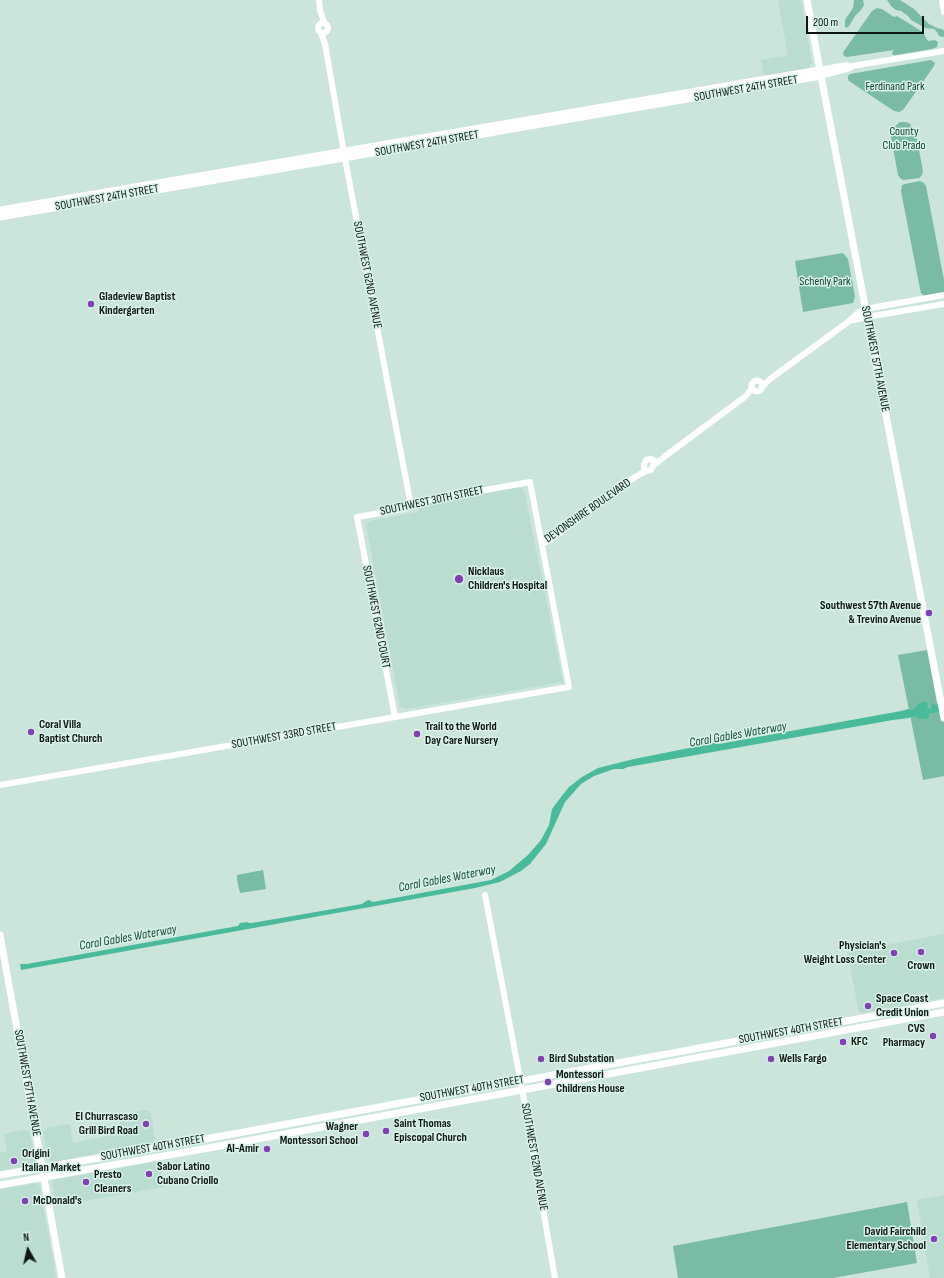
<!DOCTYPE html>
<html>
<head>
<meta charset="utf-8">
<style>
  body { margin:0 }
  #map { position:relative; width:944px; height:1278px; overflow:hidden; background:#cbe5db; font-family:"Sofia Sans Condensed",sans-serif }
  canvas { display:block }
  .north { position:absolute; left:8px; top:1230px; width:40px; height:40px; -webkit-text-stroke:3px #d8f2e8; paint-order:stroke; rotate:352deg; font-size:11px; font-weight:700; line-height:16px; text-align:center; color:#0d1613 }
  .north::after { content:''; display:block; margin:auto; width:14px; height:18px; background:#0d1613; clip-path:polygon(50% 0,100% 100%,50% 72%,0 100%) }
  .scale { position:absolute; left:806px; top:16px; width:118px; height:18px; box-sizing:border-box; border:2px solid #0d1613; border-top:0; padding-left:5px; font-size:12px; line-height:14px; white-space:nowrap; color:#0d1613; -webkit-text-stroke:3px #d8f2e8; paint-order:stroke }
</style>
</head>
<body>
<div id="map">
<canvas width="944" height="1278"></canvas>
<div class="north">N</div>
<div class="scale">200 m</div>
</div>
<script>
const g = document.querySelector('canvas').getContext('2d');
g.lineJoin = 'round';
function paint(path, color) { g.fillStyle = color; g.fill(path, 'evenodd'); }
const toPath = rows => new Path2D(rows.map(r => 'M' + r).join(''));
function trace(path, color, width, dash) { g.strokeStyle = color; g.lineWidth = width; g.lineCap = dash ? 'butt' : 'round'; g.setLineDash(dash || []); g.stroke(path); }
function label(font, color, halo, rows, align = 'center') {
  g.font = font + ' "Sofia Sans Condensed",sans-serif'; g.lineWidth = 3; g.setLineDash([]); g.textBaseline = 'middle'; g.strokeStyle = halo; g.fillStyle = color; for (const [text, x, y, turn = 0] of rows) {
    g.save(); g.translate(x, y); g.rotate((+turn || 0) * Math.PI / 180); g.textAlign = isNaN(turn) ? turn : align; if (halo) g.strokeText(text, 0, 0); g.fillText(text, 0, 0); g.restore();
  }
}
paint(toPath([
  [778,0,801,0,812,63,809,68,768,76,763,73,761,60,788,55],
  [518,487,524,490,563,682,406,709,400,707,366,525,369,521,417,512,421,506,425,504],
  [944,934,944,998,863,1013,859,1012,847,952],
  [145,1110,150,1111,151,1114,155,1138,153,1143,54,1162,49,1160,43,1132,47,1128,70,1124,73,1143,122,1133,119,1115],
  [24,1130,28,1131,30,1133,35,1160,35,1163,32,1165,0,1171,0,1153,7,1151,4,1134],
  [157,1161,160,1165,164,1187,56,1206,52,1185,54,1180],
  [36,1183,40,1186,56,1278,0,1278,0,1189],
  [944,1195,944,1278,930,1278,917,1200]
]), '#baddd0');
paint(toPath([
  [854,0,863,0,864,5,861,10,855,16,849,26,847,28,845,27,845,20,853,8],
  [887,0,900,0,914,9,929,24,937,28,942,29,944,31,944,37,939,36,937,32,934,29,925,28,911,20,908,16,901,11,896,10,892,7],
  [877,8,882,9,894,17,897,16,923,32,926,38,928,41,935,40,938,42,937,47,932,49,896,55,893,55,892,53,894,50,847,57,844,56,843,54,844,51,872,11],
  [931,60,935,63,934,66,903,110,899,112,894,111,849,81,848,79,848,76,850,74],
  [900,122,905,122,909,123,915,129,923,171,922,175,919,178,903,180,900,178,898,175,891,137,894,127],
  [920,181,924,183,926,186,944,280,944,293,924,296,921,293,920,289,901,191,902,185,905,184],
  [843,253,848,259,855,297,853,303,803,312,795,261],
  [927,650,937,703,944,702,944,776,923,780,898,655],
  [263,870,266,889,240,893,237,880,237,875],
  [907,1202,917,1263,833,1278,678,1278,673,1246]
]), '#79bba4');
paint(toPath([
  [922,702,927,702,928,709,932,708,931,703,936,705,944,703,944,712,929,713,929,717,926,719,917,718,917,716,911,717,909,718,893,720,628,767,623,769,614,769,594,776,581,784,565,802,546,844,530,864,521,871,500,882,475,888,21,970,20,964,27,964,210,931,238,926,240,923,247,922,249,923,252,923,362,904,366,901,369,900,373,902,491,880,509,871,528,855,541,840,549,825,552,809,561,797,569,787,582,777,598,768,634,759,714,743,719,744,901,711,908,709,910,710,915,709,918,704]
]), '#49bb9a');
trace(toPath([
  [319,0,320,11,325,24],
  [942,0,944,12],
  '318 28a5 5 0 1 1 10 0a5 5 0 1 1-10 0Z',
  [321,33,325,44,346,164,411,506],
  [819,70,847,65],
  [821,76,850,68,852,66,944,51],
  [849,321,867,317,944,304],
  '751.5 386a5.5 5.5 0 1 1 11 0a5.5 5.5 0 1 1-11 0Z',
  [762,387,770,379,848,322,859,312,865,309,944,295],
  [650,459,654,460,653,466,651,470,646,471,644,468,644,465,646,460,650,459],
  [653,466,663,458,664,457,746,396,752,388],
  [542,544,550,540,635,477,646,471],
  [0,785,395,717,569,687,530,482,419,502,404,509,357,517,395,717],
  [485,895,523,1094,555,1278]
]), '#fff', 6);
trace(toPath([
  [807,0,821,76,944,718],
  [0,210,819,70],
  [0,217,821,76],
  [0,935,62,1278]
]), '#fff', 7);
trace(toPath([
  [0,1175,162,1147,944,1003],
  [0,1185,214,1147,944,1012]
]), '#fff', 7);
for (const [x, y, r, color] of [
  [91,304,4,"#8140b4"],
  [459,579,5,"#8140b4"],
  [929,613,4,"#8140b4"],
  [31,732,4,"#8140b4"],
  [417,734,4,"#8140b4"],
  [921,952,4,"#8140b4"],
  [894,953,4,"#8140b4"],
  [868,1006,4,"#8140b4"],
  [933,1036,4,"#8140b4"],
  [843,1042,4,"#8140b4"],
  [541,1059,4,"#8140b4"],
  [771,1059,4,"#8140b4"],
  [548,1082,4,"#8140b4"],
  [146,1124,4,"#8140b4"],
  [386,1131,4,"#8140b4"],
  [366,1134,4,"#8140b4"],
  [267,1149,4,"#8140b4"],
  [14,1161,4,"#8140b4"],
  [149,1174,4,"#8140b4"],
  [86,1182,4,"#8140b4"],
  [25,1201,4,"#8140b4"],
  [934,1239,4,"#8140b4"]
]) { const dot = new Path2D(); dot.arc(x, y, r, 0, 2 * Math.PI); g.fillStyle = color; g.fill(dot); trace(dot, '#d8f2e8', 1.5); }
label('12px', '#104133', '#d8f2e8', [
  ["Ferdinand Park",895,87],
  ["County",904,132],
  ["Club Prado",904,146],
  ["Schenly Park",825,282]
]);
label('12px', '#0d1613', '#d8f2e8', [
  ["SOUTHWEST 24TH STREET",746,89,-10],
  ["SOUTHWEST 24TH STREET",427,144,-10],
  ["SOUTHWEST 24TH STREET",107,198,-10],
  ["SOUTHWEST 62ND AVENUE",367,275,79],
  ["SOUTHWEST 57TH AVENUE",875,359,79],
  ["SOUTHWEST 30TH STREET",432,501,-12],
  ["DEVONSHIRE BOULEVARD",588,511,-35],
  ["SOUTHWEST 62ND COURT",376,617,79],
  ["SOUTHWEST 33RD STREET",284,736,-10],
  ["SOUTHWEST 40TH STREET",791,1031,-10],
  ["SOUTHWEST 67TH AVENUE",27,1083,80],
  ["SOUTHWEST 40TH STREET",472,1089,-10],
  ["SOUTHWEST 40TH STREET",153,1148,-10],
  ["SOUTHWEST 62ND AVENUE",534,1157,80]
]);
label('bold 12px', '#0d1613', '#d8f2e8', [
  ["Gladeview Baptist",99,297],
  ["Kindergarten",99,311],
  ["Nicklaus",468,572],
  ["Children's Hospital",468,586],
  ["Southwest 57th Avenue",921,606,"right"],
  ["& Trevino Avenue",921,620,"right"],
  ["Coral Villa",39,725],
  ["Baptist Church",39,739],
  ["Trail to the World",425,727],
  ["Day Care Nursery",425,741],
  ["Physician's",886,946,"right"],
  ["Weight Loss Center",886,960,"right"],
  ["Crown",921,966,"center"],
  ["Space Coast",876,999],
  ["Credit Union",876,1013],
  ["CVS",925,1029,"right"],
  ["Pharmacy",925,1043,"right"],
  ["KFC",851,1042],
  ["Bird Substation",549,1059],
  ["Wells Fargo",779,1059],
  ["Montessori",556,1075],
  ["Childrens House",556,1089],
  ["El Churrascaso",138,1117,"right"],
  ["Grill Bird Road",138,1131,"right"],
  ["Saint Thomas",394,1124],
  ["Episcopal Church",394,1138],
  ["Wagner",358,1127,"right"],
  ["Montessori School",358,1141,"right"],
  ["Al-Amir",259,1149,"right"],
  ["Origini",22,1154],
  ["Italian Market",22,1168],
  ["Sabor Latino",157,1167],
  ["Cubano Criollo",157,1181],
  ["Presto",94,1175],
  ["Cleaners",94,1189],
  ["McDonald's",33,1201],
  ["David Fairchild",926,1232,"right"],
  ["Elementary School",926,1246,"right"]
], 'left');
label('italic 13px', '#18483a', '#d8f2e8', [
  ["Coral Gables Waterway",738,735,-10],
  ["Coral Gables Waterway",447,879,-11],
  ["Coral Gables Waterway",128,938,-10]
]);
</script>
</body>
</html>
